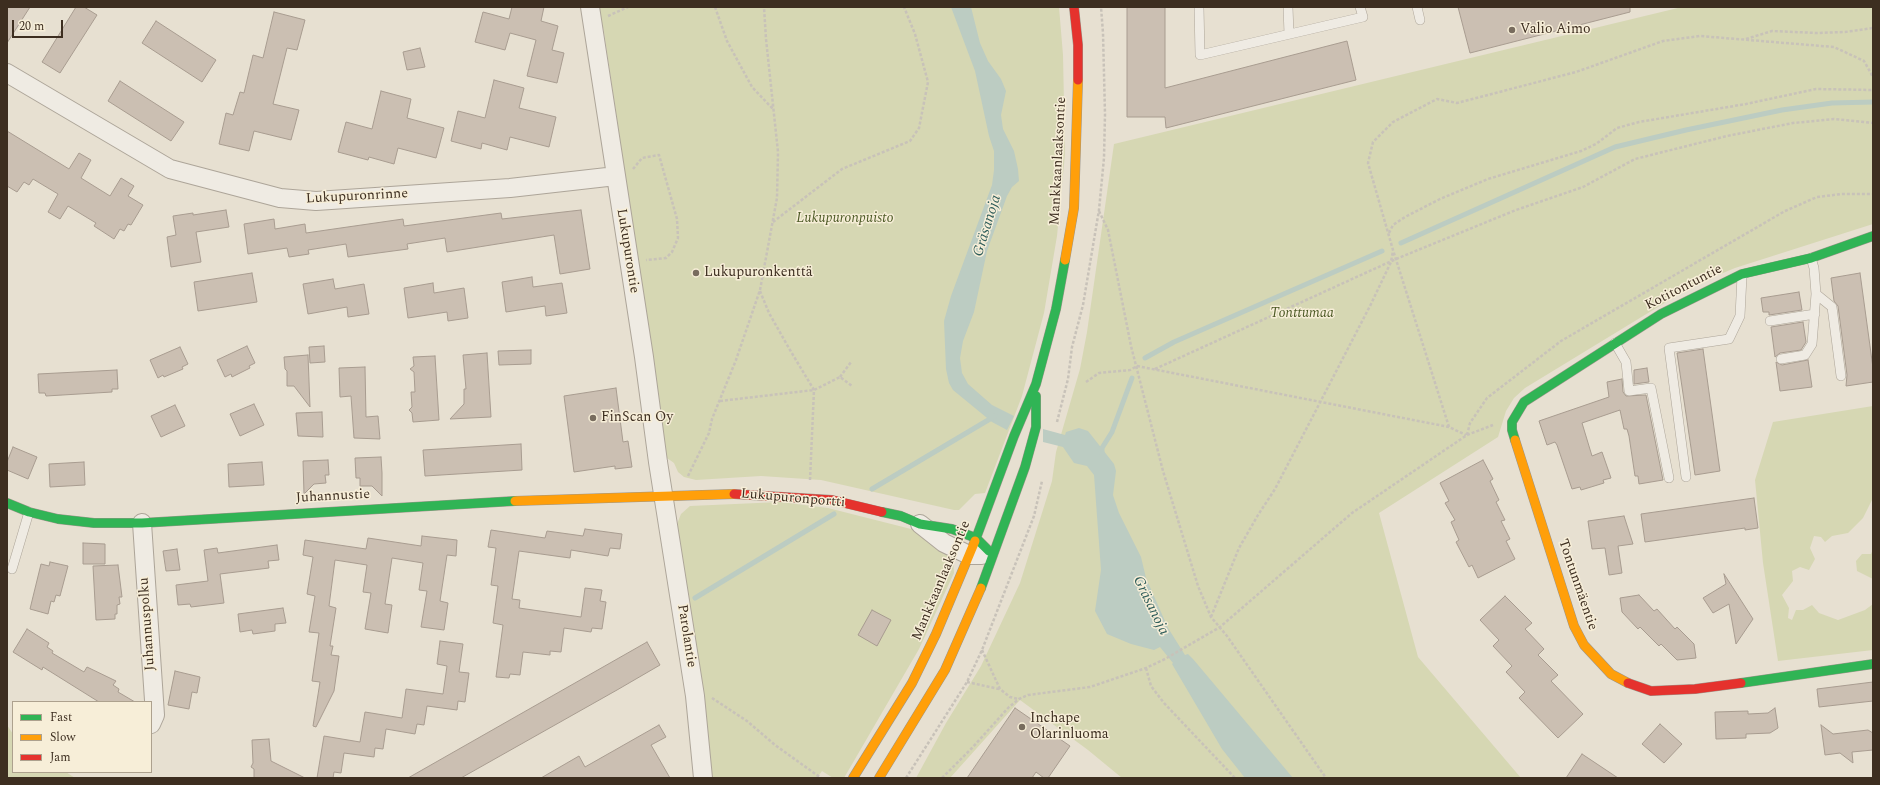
<!DOCTYPE html>
<html>
<head>
<meta charset="utf-8">
<style>
  body { margin:0 }
  #map { position:relative; width:1880px; height:785px; overflow:hidden; background:#e7e0d1; font-family:Spectral,serif }
  canvas { display:block }
  .frame { position:absolute; inset:0; border:8px solid #3d2e20; pointer-events:none }
  .legend { position:absolute; left:12px; top:701px; width:140px; height:72px; box-sizing:border-box; background:#f7eed8; border:1px solid #ada18e; margin:0; padding:5px 7px; list-style:none; font-size:12px; color:#3d2e20 }
  .legend li { display:flex; align-items:center; gap:8px; height:20px }
  .legend b { width:20px; border:1px solid #ada18e }
  .scale { position:absolute; left:12px; top:20px; width:51px; height:18px; box-sizing:border-box; border:2px solid #3d2e20; border-top:0; padding-left:5px; font-size:12px; line-height:14px; white-space:nowrap; color:#3d2e20; -webkit-text-stroke:3px #f7eed8; paint-order:stroke }
</style>
</head>
<body>
<div id="map">
<canvas width="1880" height="785"></canvas>
<div class="frame"></div>
<ul class="legend">
<li><b style="height:5px;background:#30b455"></b>Fast</li>
<li><b style="height:5px;background:#ff9f0a"></b>Slow</li>
<li><b style="height:5px;background:#e5322d"></b>Jam</li>
</ul>
<div class="scale">20 m</div>
</div>
<script>
const g = document.querySelector('canvas').getContext('2d');
g.lineJoin = 'round';
function paint(path, color) { g.fillStyle = color; g.fill(path, 'evenodd'); }
const toPath = rows => new Path2D(rows.map(r => 'M' + r).join(''));
function trace(path, color, width, dash) { g.strokeStyle = color; g.lineWidth = width; g.lineCap = dash ? 'butt' : 'round'; g.setLineDash(dash || []); g.stroke(path); }
function label(font, color, halo, rows, align = 'center') {
  g.font = font + ' Spectral,serif'; g.lineWidth = 3; g.setLineDash([]); g.textBaseline = 'middle'; g.strokeStyle = halo; g.fillStyle = color; for (const [text, x, y, turn = 0] of rows) {
    g.save(); g.translate(x, y); g.rotate((+turn || 0) * Math.PI / 180); g.textAlign = isNaN(turn) ? turn : align; if (halo) g.strokeText(text, 0, 0); g.fillText(text, 0, 0); g.restore();
  }
}
paint(toPath([
  [598,7,1059,7,1063,55,1065,154,1057,236,1044,313,1022,396,985,493,975,494,959,510,954,510,821,480,761,476,696,480,684,477,678,472,674,463,667,458,604,32],
  [1682,7,1873,7,1873,224,1735,268,1694,285,1525,388,1514,398,1506,411,1498,437,1379,513,1418,657,1521,778,1122,778,1088,750,1020,700,950,778,916,778,946,723,981,666,1020,583,1052,481,1056,452,1080,369,1087,332,1114,144],
  [1873,406,1873,498,1863,518,1848,533,1832,536,1825,542,1821,537,1814,536,1810,548,1815,559,1809,570,1800,567,1792,571,1793,581,1782,595,1789,608,1788,618,1792,620,1796,610,1803,610,1812,605,1819,613,1838,620,1865,610,1873,604,1873,650,1778,661,1763,563,1755,480,1773,422],
  [780,502,828,508,911,529,944,549,953,559,954,573,919,649,844,778,833,778,822,771,817,778,711,778,677,524,681,514,690,506],
  [1873,549,1873,579,1857,571,1856,561,1862,554,1871,554],
  [7,725,13,734,13,772,66,772,75,778,7,778]
]), '#d6d7b3');
paint(toPath([
  [951,7,971,7,980,43,988,61,1001,79,1006,91,1001,115,1003,129,1014,151,1018,169,1019,181,1012,187,1007,196,987,251,974,312,963,341,960,358,962,373,968,384,992,405,1014,416,1007,430,992,422,953,390,949,383,946,369,944,321,951,296,992,185,994,170,994,151,989,136,975,71],
  [1079,428,1088,431,1114,464,1116,471,1113,495,1119,513,1141,557,1146,578,1168,628,1185,655,1188,654,1193,659,1293,778,1245,778,1222,749,1172,664,1173,663,1160,647,1154,650,1131,644,1107,634,1095,611,1101,570,1094,475,1087,466,1074,463,1063,447,1043,442,1043,429,1065,435,1066,432]
]), '#bcccc2');
trace(toPath([
  [1401,243,1615,147,1686,130,1782,110,1832,103,1873,102],
  [1145,358,1174,342,1382,251],
  [1102,454,1102,448,1112,432,1132,378],
  [872,489,995,416],
  [695,598,834,514]
]), '#bcccc2', 5);
const building = toPath([
  [7,7,30,7,7,43,7,7],
  [76,7,84,7,97,15,60,73,42,62,76,7],
  [512,7,544,7,541,21,558,26,552,50,564,53,557,83,527,76,536,40,510,33,505,50,475,42,483,12,509,19,512,7],
  [1127,7,1165,7,1165,88,1347,41,1356,80,1166,128,1165,117,1127,117,1127,7],
  [1458,7,1630,7,1630,12,1470,53,1458,7],
  [274,12,305,20,297,50,287,48,273,104,299,110,291,140,254,131,249,151,219,144,226,113,233,115,240,92,244,93,253,55,263,58,274,12],
  [156,21,216,60,202,82,142,43,156,21],
  [420,48,425,67,407,70,403,52,420,48],
  [494,80,524,88,519,108,556,117,549,147,510,137,507,150,482,143,481,149,451,141,458,111,485,118,494,80],
  [120,81,184,122,171,141,108,101,120,81],
  [381,91,411,99,407,118,444,128,436,158,398,148,394,164,369,157,368,160,338,152,346,122,372,129,381,91],
  [7,131,69,169,79,153,91,160,81,178,110,196,121,178,134,186,128,196,143,205,131,225,128,224,124,231,120,229,114,239,94,226,96,223,68,206,60,219,48,212,58,194,33,179,29,185,24,182,17,192,7,186,7,131],
  [226,210,229,227,196,232,201,262,171,267,167,237,176,235,173,216,193,213,193,215,226,210],
  [581,210,590,269,560,274,554,235,447,252,445,238,407,244,408,249,348,257,346,244,308,250,309,254,289,257,287,248,248,254,244,224,274,219,275,229,305,224,306,233,403,219,404,226,501,213,502,219,581,210],
  [252,273,257,302,198,311,194,282,252,273],
  [1860,273,1873,368,1873,382,1846,386,1847,375,1838,306,1834,301,1831,278,1860,273],
  [532,277,533,287,562,283,567,313,546,316,545,306,506,312,502,282,532,277],
  [333,279,335,289,364,284,369,314,348,317,347,307,308,314,303,284,333,279],
  [433,283,434,293,464,288,468,318,448,321,447,312,408,318,404,288,433,283],
  [1799,292,1802,310,1769,315,1769,312,1763,312,1761,298,1799,292],
  [1803,322,1806,342,1801,350,1780,353,1775,357,1771,327,1803,322],
  [247,346,255,363,249,366,250,368,232,377,231,374,225,377,217,360,247,346],
  [324,346,325,362,310,363,309,347,324,346],
  [180,347,188,364,182,367,183,369,164,377,163,375,158,378,150,360,180,347],
  [1703,349,1720,471,1695,475,1677,353,1703,349],
  [531,350,531,364,499,365,498,351,531,350],
  [487,353,491,417,450,419,464,404,464,389,466,389,463,355,487,353],
  [308,355,310,407,294,386,287,386,287,371,285,369,284,357,308,355],
  [435,356,439,420,413,422,412,413,409,410,412,407,411,392,415,392,414,372,410,369,414,366,413,357,435,356],
  [1808,360,1812,387,1780,391,1776,362,1782,365,1808,360],
  [365,367,366,417,378,416,380,439,354,438,351,396,340,397,339,368,365,367],
  [1647,368,1649,382,1634,384,1634,370,1647,368],
  [117,370,118,389,112,389,112,392,46,396,45,393,39,393,38,374,117,370],
  [1622,379,1623,392,1626,396,1646,395,1663,480,1639,484,1638,476,1635,476,1629,436,1627,429,1624,429,1620,410,1582,423,1592,456,1602,452,1611,478,1603,480,1604,483,1591,487,1581,490,1580,487,1572,489,1557,445,1555,442,1547,445,1539,421,1609,397,1607,382,1622,379],
  [616,388,623,442,628,441,632,467,615,469,615,466,574,472,564,396,616,388],
  [254,404,264,425,240,436,230,414,254,404],
  [175,405,185,426,161,437,151,416,175,405],
  [322,412,323,437,298,436,296,413,322,412],
  [521,444,522,470,425,476,423,450,521,444],
  [13,447,37,457,28,479,7,470,7,462,13,447],
  [381,457,382,473,382,496,372,486,360,486,360,478,356,478,355,458,381,457],
  [328,460,329,475,325,475,326,483,314,484,304,494,303,461,328,460],
  [1483,460,1493,479,1490,481,1499,500,1496,502,1505,520,1501,521,1510,539,1506,541,1515,559,1478,578,1472,565,1469,567,1456,542,1459,540,1451,522,1455,520,1445,503,1449,501,1440,483,1483,460],
  [84,462,85,485,50,487,49,464,84,462],
  [262,462,264,485,229,487,228,464,262,462],
  [1754,498,1758,528,1745,530,1745,528,1645,542,1641,514,1754,498],
  [1624,516,1633,544,1618,546,1622,573,1609,575,1605,548,1592,549,1588,521,1624,516],
  [585,529,622,534,620,549,610,548,608,556,571,550,570,558,519,551,512,599,520,600,519,608,581,617,585,588,602,590,600,601,606,602,602,629,592,628,591,632,564,628,561,652,550,651,550,655,523,652,520,675,510,674,509,678,496,677,503,625,493,623,498,586,491,585,496,548,488,547,491,530,545,538,547,531,583,536,585,529],
  [422,536,457,540,456,556,447,555,440,601,448,603,444,630,421,627,427,591,419,590,423,563,392,558,385,604,392,605,388,633,365,629,371,593,363,592,367,565,335,560,329,606,336,608,330,646,333,646,331,655,339,656,334,691,316,727,313,726,320,682,312,681,319,633,309,632,315,596,307,594,313,557,303,555,305,540,366,549,368,538,421,546,422,536],
  [83,543,105,544,105,564,83,564,83,543],
  [277,545,279,560,268,561,269,568,220,574,224,603,191,607,190,604,178,605,176,585,208,581,204,550,217,548,218,553,277,545],
  [177,549,180,570,166,571,163,551,177,549],
  [50,562,68,566,60,596,56,595,54,602,51,601,48,614,30,609,41,564,49,566,50,562],
  [118,565,122,597,119,597,120,604,117,605,117,614,115,614,115,619,96,620,93,566,118,565],
  [1724,574,1753,619,1736,644,1729,604,1713,613,1703,598,1726,584,1724,574],
  [1639,595,1654,611,1657,609,1675,629,1677,627,1694,644,1696,658,1677,660,1661,644,1659,646,1640,627,1638,629,1622,612,1620,598,1639,595],
  [1505,596,1532,623,1525,629,1544,649,1538,655,1558,675,1551,681,1583,714,1558,738,1519,698,1525,692,1506,672,1512,666,1493,646,1499,640,1480,620,1505,596],
  [283,608,286,623,275,624,275,631,253,634,252,630,240,632,238,614,283,608],
  [872,610,891,620,877,646,858,635,872,610],
  [27,629,49,643,47,647,53,651,52,653,84,672,87,667,116,681,113,685,119,689,118,692,135,702,99,702,43,667,42,670,13,652,27,629],
  [440,641,463,644,459,672,469,673,465,702,458,701,457,710,427,706,424,725,417,724,415,734,386,729,383,749,375,748,374,757,344,753,341,773,334,772,333,778,317,778,324,736,360,742,365,712,402,718,406,689,443,694,447,666,437,664,440,641],
  [647,642,660,665,617,690,461,778,408,778,647,642],
  [175,671,200,677,197,693,192,692,189,709,168,705,175,671],
  [1873,682,1873,701,1819,707,1817,689,1873,682],
  [1015,708,1070,746,1048,778,1044,778,1036,772,1032,778,967,778,1015,708],
  [1775,708,1778,728,1770,733,1746,734,1746,738,1716,739,1715,712,1748,711,1748,714,1768,713,1775,708],
  [1660,724,1682,744,1664,763,1642,744,1660,724],
  [659,725,666,737,651,745,670,778,541,778,579,756,585,767,659,725],
  [1821,725,1833,734,1868,730,1873,733,1873,750,1852,752,1853,763,1840,753,1825,755,1821,725],
  [269,739,271,761,305,778,254,778,254,769,251,767,253,763,252,740,269,739],
  [1582,754,1618,778,1566,778,1582,754]
]);
paint(building, '#cbbfb2');
trace(building, '#a89c90', 1);
const lane = toPath([
  [1199,7,1200,55,1363,17,1360,7],
  [1288,7,1289,34],
  [1417,7,1420,20],
  [1816,294,1832,307,1841,376],
  [1770,321,1815,314],
  [1615,343,1626,362,1629,391,1651,388,1669,478],
  [1781,359,1805,355,1812,344,1816,294,1814,268,1811,258],
  [1686,477,1669,348,1729,339,1740,316,1742,276],
  [12,569,29,512]
]);
const street = toPath([
  [590,7,644,357,658,462,695,696,703,778],
  [7,73,170,169,280,198,316,201,510,188,616,176],
  [142,523,155,715,151,724],
  [920,524,944,543,969,555,982,555]
]);
const fast = toPath([
  [1515,440,1512,430,1512,422,1524,402,1661,314,1742,274,1811,258,1873,236],
  [7,503,29,512,58,519,94,523,142,523,515,501],
  [882,512,901,516,920,524,952,529,976,538,989,551],
  [975,541,1014,436,1036,384,1056,309,1065,260],
  [981,588,1025,467,1036,427,1036,396],
  [1741,683,1873,664]
]);
const slow = toPath([
  [1065,260,1074,208,1078,80],
  [1515,440,1574,626,1584,645,1611,674,1628,683],
  [515,501,734,494],
  [853,778,912,683,936,634,975,541],
  [879,778,945,670,981,588]
]);
const jam = toPath([
  [1074,7,1078,45,1078,80],
  [734,494,832,500,882,512],
  [1628,683,1651,691,1695,689,1741,683]
]);
trace(lane, '#ada599', 10);
trace(street, '#ada599', 20);
trace(fast, '#9c958a', 10);
trace(slow, '#9c958a', 10);
trace(jam, '#9c958a', 10);
trace(toPath([
  [715,7,727,41,752,87,773,109],
  [608,16,628,7],
  [1746,39,1772,31,1817,33,1845,32,1873,28],
  [633,169,642,158,659,155,677,219,678,238,672,252,666,258,646,260],
  [1099,211,1108,230,1131,346,1163,471,1198,586,1211,617,1227,636,1326,778],
  [773,222,842,169,910,141,919,128,928,82,915,34,904,7],
  [1389,233,1393,225,1405,217,1440,199,1488,179,1581,151,1596,144,1617,128,1639,122,1746,104,1816,89,1873,90],
  [760,291,769,313,790,350,814,390,810,480],
  [1155,369,1396,259,1516,210,1583,187,1635,159,1727,136,1793,123,1834,119,1873,123],
  [840,377,851,362],
  [1086,382,1099,373,1130,370,1137,366,1449,427,1466,435],
  [720,401,814,390,840,377,852,386],
  [1057,422,1068,379,1072,347,1083,305,1099,210,1104,158,1105,114,1103,33,1101,7],
  [1449,427,1393,250,1368,163,1373,142,1393,122,1437,99,1457,103,1576,72,1663,41,1700,36,1834,47,1864,61,1873,77],
  [1467,435,1470,423,1487,398,1561,341,1785,211,1817,197,1842,194,1873,194],
  [688,476,709,433,712,419,736,360,760,290,777,198,778,152,766,39,764,7],
  [1211,617,1239,548,1258,515,1275,489,1313,416,1371,304,1391,262,1393,251],
  [982,650,1000,689,1010,697,1018,699],
  [1146,668,1151,686,1164,703,1235,778],
  [967,682,999,689],
  [712,698,747,721,775,745,821,778],
  [906,778,967,682,982,650,1034,516,1042,481],
  [942,778,972,748,1009,707,1019,699,1028,695,1090,687,1146,668,1165,659,1220,627,1352,513,1467,435,1493,425]
]), '#c8c2b9', 2.5, [3, 2]);
trace(lane, '#efebe3', 9);
trace(street, '#efebe3', 18);
trace(fast, '#30b455', 9);
trace(slow, '#ff9f0a', 9);
trace(jam, '#e5322d', 9);
for (const [x, y, r, color] of [
  [1512,30,4,"#786c5e"],
  [696,273,4,"#786c5e"],
  [593,418,4,"#786c5e"],
  [1022,727,4,"#786c5e"]
]) { const dot = new Path2D(); dot.arc(x, y, r, 0, 2 * Math.PI); g.fillStyle = color; g.fill(dot); trace(dot, '#f7eed8', 1.5); }
label('14px', '#3d2e20', '#f7eed8', [
  ["Valio Aimo",1520,30],
  ["Lukupuronkenttä",704,273],
  ["FinScan Oy",601,418],
  ["Inchape",1030,719],
  ["Olarinluoma",1030,735]
], 'left');
label('14px', '#3d2e20', '#f7eed8', [
  ["Mankkaanlaaksontie",1059,161,-87],
  ["Lukupuronrinne",357,197,-3],
  ["Lukupurontie",627,251,81],
  ["Kotitontuntie",1684,288,-27],
  ["Juhannustie",333,497,-3],
  ["Lukupuronportti",793,499,5],
  ["Mankkaanlaaksontie",942,581,-67],
  ["Tontunmäentie",1577,585,71],
  ["Juhannuspolku",148,624,-94],
  ["Parolantie",686,636,81]
]);
label('italic 14px', '#4d5a26', '#f7eed8', [
  ["Lukupuronpuisto",845,219],
  ["Tonttumaa",1302,314]
]);
label('italic 15px', '#2f5d5a', '#f7eed8', [
  ["Gräsanoja",988,226,-73],
  ["Gräsanoja",1150,606,64]
]);
</script>
</body>
</html>
